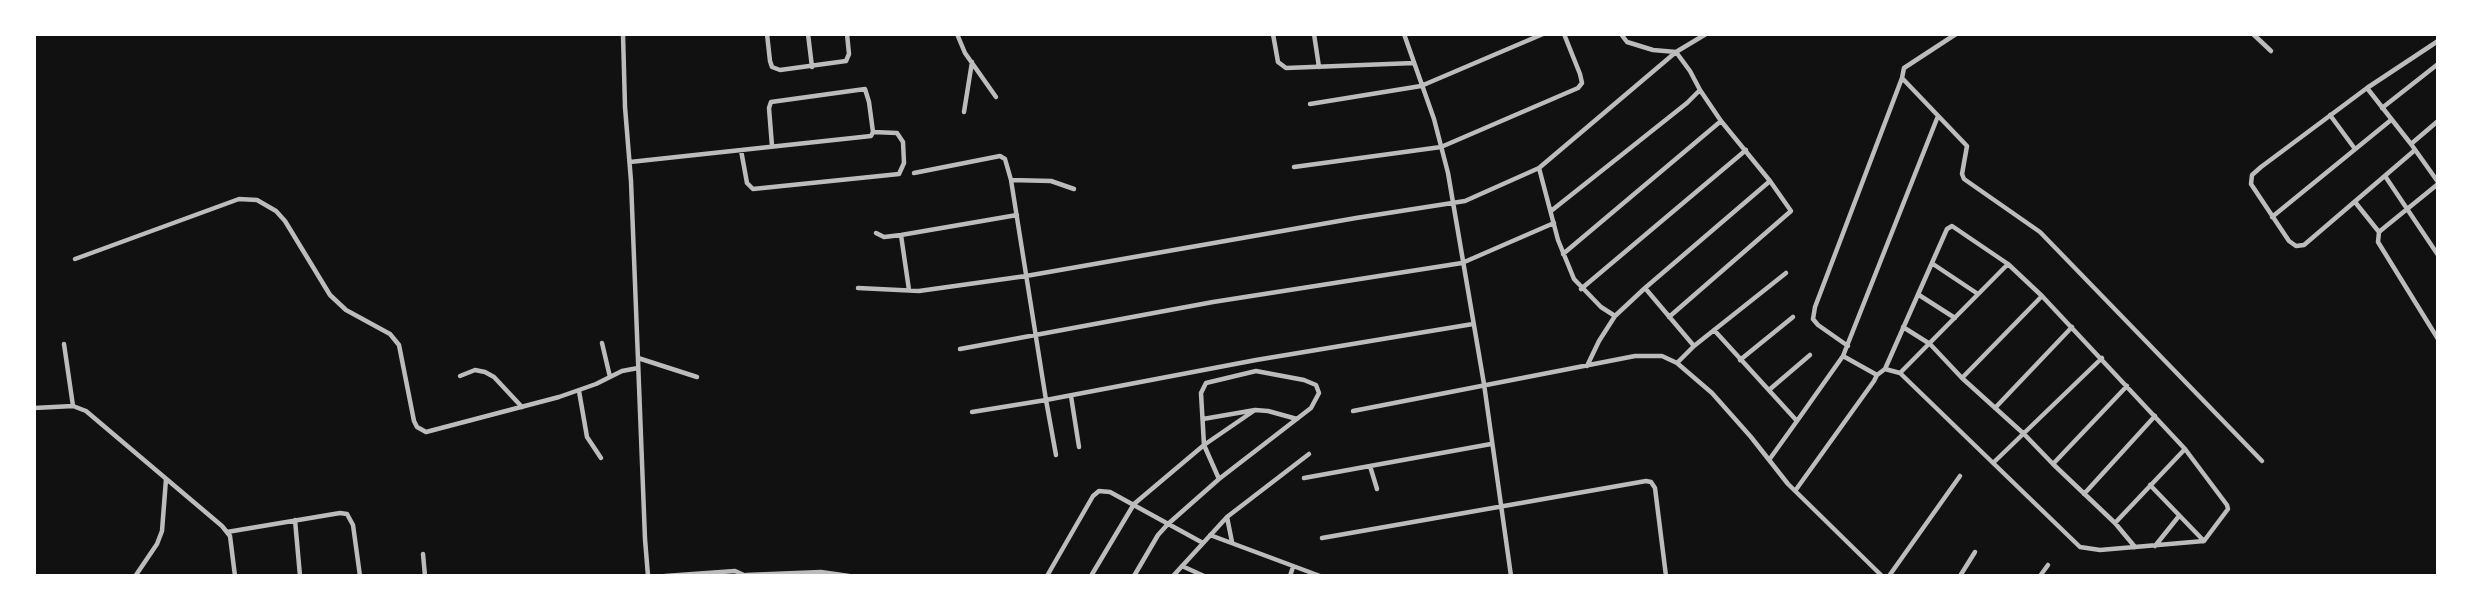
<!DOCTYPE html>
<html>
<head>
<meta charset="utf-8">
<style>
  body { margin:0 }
  #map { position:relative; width:2472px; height:610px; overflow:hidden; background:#111; font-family:Karla,sans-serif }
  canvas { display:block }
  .frame { position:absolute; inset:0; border:36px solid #fff; pointer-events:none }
</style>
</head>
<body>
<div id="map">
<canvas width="2472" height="610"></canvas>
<div class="frame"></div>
</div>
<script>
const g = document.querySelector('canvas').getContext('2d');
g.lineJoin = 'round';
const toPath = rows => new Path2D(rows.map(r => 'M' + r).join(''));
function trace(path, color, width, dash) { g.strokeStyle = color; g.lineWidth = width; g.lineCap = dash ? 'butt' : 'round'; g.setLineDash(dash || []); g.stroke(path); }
trace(toPath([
  [623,34,625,107,631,181,645,539,648,576],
  [767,34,770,61,772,67,780,70,846,61,849,54,847,34],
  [808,34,812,67],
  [957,34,965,53,996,97],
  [1273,34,1278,62,1286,68,1414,63],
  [1314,34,1319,67],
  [1404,34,1434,119,1448,173,1484,384,1511,576],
  [1956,34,1904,68,1902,78,1967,146,1962,174,1964,179,2040,232,2262,461],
  [2253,34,2271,51],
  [2367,88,2411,144],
  [1310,104,1421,86,1543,34],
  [2382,108,2438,64],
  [964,112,972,62],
  [2330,115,2355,149],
  [2438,121,2411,144,2438,182],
  [741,150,747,183,753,189,899,174,904,163,903,142,897,133,873,132],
  [2415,150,2304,245,2296,246,2289,241,2251,184,2252,175,2261,167,2367,88,2438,41],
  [630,162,871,136,873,132,869,102,865,89,771,102,769,108,772,146],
  [1294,167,1441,147,1578,88,1582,83,1580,74,1564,34],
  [1539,168,1558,240,1574,279,1601,307,1615,316],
  [914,173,1000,156,1005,159,1011,180,1046,400,1256,360,1473,324],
  [2385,176,2438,255],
  [1011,180,1051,181,1074,189],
  [2438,184,2385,227,2379,232,2378,242,2438,339],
  [2355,202,2379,232],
  [1551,211,1687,103,1700,90,1690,71,1676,52,1653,50,1627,42,1621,34],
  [2272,217,2391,120],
  [876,233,884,237,901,235,1017,215],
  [901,235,909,290],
  [1563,254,1721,121],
  [75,259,239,199,257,200,276,211,285,221,330,295,346,310,390,334,399,345,414,421,417,427,426,432,559,397,596,384,622,371,638,368],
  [1933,264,1978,294],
  [858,288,919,291,1026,276,1356,218,1465,201,1539,168,1676,52,1706,34],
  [1645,288,1694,346,1677,363],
  [1581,289,1746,150],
  [1919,295,1955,318],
  [1669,317,1791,211,1770,181,1721,121,1700,90],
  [1903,327,1930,344,1962,378,2024,434,2053,464,2115,523,2135,547],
  [1714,330,1797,421,1769,460],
  [602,343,610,377],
  [64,344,73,406],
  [1694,346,1786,273],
  [1848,346,1818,325,1813,319,1815,307,1902,78],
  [960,349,1213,302,1462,263,1554,223],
  [1843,356,1938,116],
  [638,358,697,377],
  [1740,360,1793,317],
  [1587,366,1599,341,1615,316,1645,288,1770,181],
  [1885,369,1947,229,1952,226,2008,264,2042,296,2185,449,2227,505,2228,509,2204,541,2100,550,2080,547,1900,373],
  [1877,375,1885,369,1900,373,2008,264],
  [460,376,475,370,485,372,494,377,522,407],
  [1962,378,2042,296],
  [1769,390,1810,355],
  [579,391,587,437,601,458],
  [1071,396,1079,447],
  [34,408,73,406,86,411,222,526,230,536,235,576],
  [1995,408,2072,327],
  [1353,411,1635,356,1662,356,1677,363,1712,393,1751,437,1788,484,1882,576],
  [972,412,1046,400,1056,455],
  [1203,419,1255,410,1268,411,1297,419],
  [1993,463,2102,358],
  [2053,464,2127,386],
  [1370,466,1377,489],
  [1304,478,1491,444],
  [2150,485,2204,541],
  [1795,491,1874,381,1877,375,1843,356,1797,421],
  [2084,494,2155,416],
  [1227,517,1232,542],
  [295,520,300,576],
  [2115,523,2185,449],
  [227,532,340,513,347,514,353,525,360,576],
  [1210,535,1320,576],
  [1322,538,1646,481,1651,482,1655,488,1666,576],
  [2155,546,2179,516],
  [423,554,425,576],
  [1182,566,1204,576],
  [136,575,157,544,162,531,166,479],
  [746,575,821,572,849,576],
  [665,576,735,571,746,576],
  [1047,576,1093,496,1099,491,1110,492,1203,543],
  [1091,576,1134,504,1204,445,1255,410],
  [1134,576,1158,535,1168,524,1219,479,1311,408,1319,393,1316,385,1304,380,1256,371,1206,383,1201,393,1204,445,1219,479],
  [1173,576,1227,517,1309,454],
  [1290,576,1293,567],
  [1889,576,1960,476],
  [1960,576,1975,552],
  [2040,576,2048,565]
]), '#bcbcbc', 4.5);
</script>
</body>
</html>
